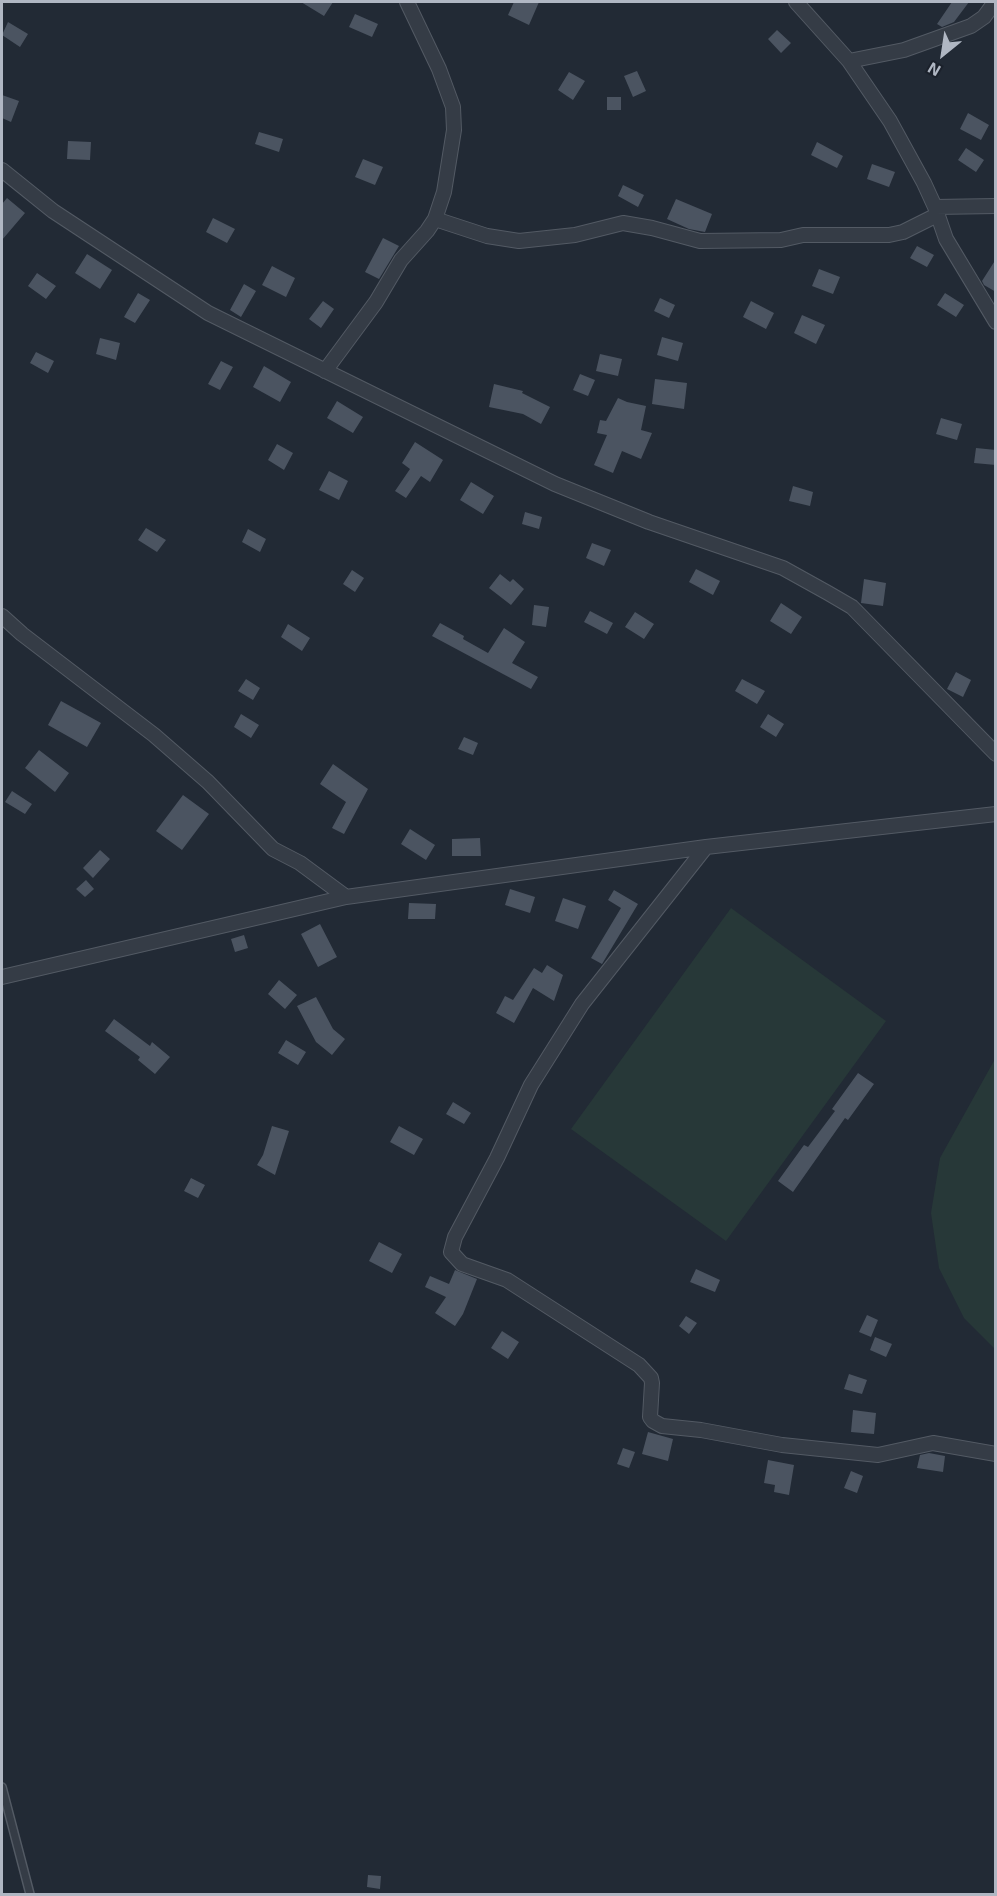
<!DOCTYPE html>
<html>
<head>
<meta charset="utf-8">
<style>
  body { margin:0 }
  #map { position:relative; width:997px; height:1896px; overflow:hidden; background:#222a35; font-family:"Exo 2",sans-serif }
  canvas { display:block }
  .frame { position:absolute; inset:0; border:3px solid #b0b7c3; pointer-events:none }
  .north { position:absolute; left:913px; top:24px; width:60px; height:60px; -webkit-text-stroke:4px #1b212b; paint-order:stroke; rotate:210deg; font-size:16px; font-weight:700; line-height:24px; text-align:center; color:#b0b7c3 }
  .north::after { content:''; display:block; margin:auto; width:21px; height:27px; background:#b0b7c3; clip-path:polygon(50% 0,100% 100%,50% 72%,0 100%) }
</style>
</head>
<body>
<div id="map">
<canvas width="997" height="1896"></canvas>
<div class="frame"></div>
<div class="north">N</div>
</div>
<script>
const g = document.querySelector('canvas').getContext('2d');
g.lineJoin = 'round';
function paint(path, color) { g.fillStyle = color; g.fill(path, 'evenodd'); }
const toPath = rows => new Path2D(rows.map(r => 'M' + r).join(''));
function trace(path, color, width, dash) { g.strokeStyle = color; g.lineWidth = width; g.lineCap = dash ? 'butt' : 'round'; g.setLineDash(dash || []); g.stroke(path); }
paint(toPath([
  [731,908,886,1021,726,1241,571,1129],
  [995,1059,995,1349,964,1318,939,1268,931,1213,940,1158]
]), '#273838');
paint(toPath([
  [301,2,333,2,324,16],
  [514,2,539,2,529,25,508,15],
  [952,2,969,2,954,22,942,27,937,24],
  [355,14,378,24,372,37,349,27],
  [8,22,28,34,20,47,2,35],
  [777,30,791,43,781,53,768,39],
  [637,71,646,91,633,97,624,76],
  [569,72,585,81,573,100,558,90],
  [2,95,19,101,11,122,2,118],
  [607,97,621,97,621,110,607,110],
  [968,113,989,125,981,140,960,129],
  [259,132,283,139,279,152,255,144],
  [68,141,91,142,90,160,67,159],
  [817,142,843,156,837,168,811,155],
  [966,148,984,160,976,172,958,160],
  [363,159,383,167,375,185,355,177],
  [872,164,895,172,889,187,867,179],
  [623,185,644,195,638,207,618,196],
  [7,198,25,213,2,240,2,204],
  [676,199,712,214,705,232,689,229,667,219],
  [213,218,235,229,227,243,206,232],
  [383,238,399,246,379,279,365,272],
  [917,246,934,255,927,267,910,258],
  [87,254,112,270,100,289,75,273],
  [996,259,996,292,984,285,982,281],
  [272,266,295,278,286,297,262,285],
  [819,269,840,277,833,294,812,286],
  [37,273,56,286,46,299,28,286],
  [244,284,256,291,241,317,230,310],
  [138,293,150,300,135,323,124,317],
  [945,293,964,305,956,317,937,305],
  [660,298,675,305,669,318,654,311],
  [323,301,334,309,321,328,309,319],
  [751,301,774,313,766,329,743,317],
  [802,315,825,325,816,344,794,333],
  [662,337,683,343,678,361,657,355],
  [100,338,120,343,116,360,96,354],
  [36,352,54,361,48,373,30,363],
  [600,354,622,359,618,376,596,371],
  [221,361,233,367,220,390,208,384],
  [264,366,291,382,280,402,253,387],
  [580,374,595,380,588,396,573,390],
  [655,379,687,383,684,409,652,404],
  [494,384,523,391,522,393,550,407,541,424,523,414,489,407],
  [618,398,627,402,646,406,641,430,652,433,641,459,622,451,613,473,594,465,607,435,597,433,600,420,606,421],
  [337,401,363,417,353,433,327,418],
  [941,418,962,424,957,440,936,434],
  [415,442,443,460,430,482,421,476,406,498,395,491,410,469,402,463],
  [277,444,293,453,284,470,268,460],
  [976,448,996,450,996,465,974,463],
  [329,471,348,481,339,500,319,490],
  [471,482,494,496,483,514,460,500],
  [793,486,813,492,810,506,789,501],
  [525,512,542,517,539,529,522,524],
  [146,528,166,540,157,552,138,540],
  [248,529,266,539,260,552,242,542],
  [592,543,611,550,604,566,586,558],
  [696,569,720,581,713,595,689,582],
  [352,570,364,578,355,592,343,584],
  [500,574,510,582,513,579,524,589,511,605,489,588],
  [864,579,886,583,883,606,861,603],
  [781,603,802,617,791,634,770,621],
  [534,605,549,607,546,627,532,625],
  [590,611,613,623,607,634,584,622],
  [635,612,654,624,644,639,625,627],
  [440,623,464,636,463,639,488,653,504,628,525,642,512,663,538,677,531,689,432,636],
  [288,624,310,638,302,651,281,637],
  [956,672,971,680,963,697,947,689],
  [246,679,260,688,253,700,238,691],
  [742,679,765,691,757,704,735,691],
  [61,701,101,723,87,747,48,725],
  [241,714,259,725,251,738,234,727],
  [768,714,784,724,776,737,760,727],
  [464,737,478,743,473,755,458,749],
  [39,750,69,773,55,792,25,768],
  [333,764,368,789,344,834,332,828,346,802,320,784],
  [12,791,32,804,25,814,5,802],
  [183,795,209,814,182,850,156,831],
  [410,829,435,845,426,860,401,844],
  [480,838,481,856,452,856,452,839],
  [100,850,110,859,93,878,83,868],
  [86,880,94,889,85,897,76,889],
  [510,889,535,897,530,913,505,905],
  [614,890,638,904,602,964,591,958,621,908,608,900],
  [563,898,586,906,578,929,555,921],
  [409,903,436,904,435,919,408,919],
  [320,924,337,957,318,967,301,934],
  [244,935,248,948,235,952,231,939],
  [547,965,563,975,554,1001,533,988,514,1023,496,1013,505,996,513,1000,534,968,542,973],
  [279,980,297,995,285,1009,268,994],
  [316,997,333,1029,345,1039,332,1055,316,1042,297,1006],
  [114,1019,150,1046,152,1042,170,1057,155,1074,138,1060,140,1057,105,1031],
  [286,1040,306,1052,298,1065,278,1053],
  [858,1073,874,1084,848,1120,845,1118,793,1192,778,1181,804,1145,808,1147,835,1111,832,1109],
  [453,1102,471,1113,464,1124,446,1114],
  [272,1126,289,1131,275,1175,257,1165,263,1155],
  [399,1126,423,1139,414,1155,390,1142],
  [191,1178,205,1185,198,1198,184,1191],
  [379,1242,402,1254,392,1273,369,1261],
  [696,1269,720,1280,715,1292,690,1282],
  [455,1270,477,1279,463,1314,455,1326,435,1313,446,1297,425,1287,430,1276,449,1284],
  [867,1315,878,1320,871,1337,859,1332],
  [686,1316,697,1323,689,1334,679,1326],
  [502,1331,519,1342,508,1359,491,1348],
  [875,1337,892,1344,886,1357,870,1350],
  [849,1374,867,1380,862,1394,844,1389],
  [853,1410,876,1413,874,1434,851,1432],
  [648,1432,673,1439,668,1461,642,1454],
  [623,1448,635,1452,629,1468,617,1464],
  [929,1453,945,1456,943,1472,917,1468,920,1455],
  [768,1460,794,1465,789,1495,774,1492,775,1485,764,1483],
  [851,1471,863,1476,857,1493,844,1488],
  [368,1875,381,1876,380,1889,367,1887]
]), '#4b5461');
const lane = toPath([
  [2,1787,30,1894]
]);
const street = toPath([
  [796,2,849,61,890,121,924,183,935,207,946,239,996,322],
  [849,61,904,50,971,26,984,17,995,2],
  [2,170,53,211,208,313,555,484,649,522,783,568,828,593,852,607,996,754],
  [935,207,996,206],
  [435,219,487,236,519,241,575,235,623,223,652,228,700,241,781,240,803,235,889,235,903,232,937,215],
  [325,371,376,302,401,260,427,231,435,219,444,192,454,130,453,107,439,69,407,2],
  [2,616,22,634,154,735,208,782,273,849,300,863,346,897],
  [706,847,582,1004,531,1085,497,1158,455,1237,451,1252,462,1264,507,1280,639,1365,651,1378,652,1383,650,1417,653,1421,662,1426,701,1430,782,1445,878,1455,933,1443,996,1454],
  [2,977,346,897,706,847,996,814]
]);
trace(lane, '#535a64', 10);
trace(street, '#535a64', 16);
trace(lane, '#353c46', 7);
trace(street, '#353c46', 14);
</script>
</body>
</html>
